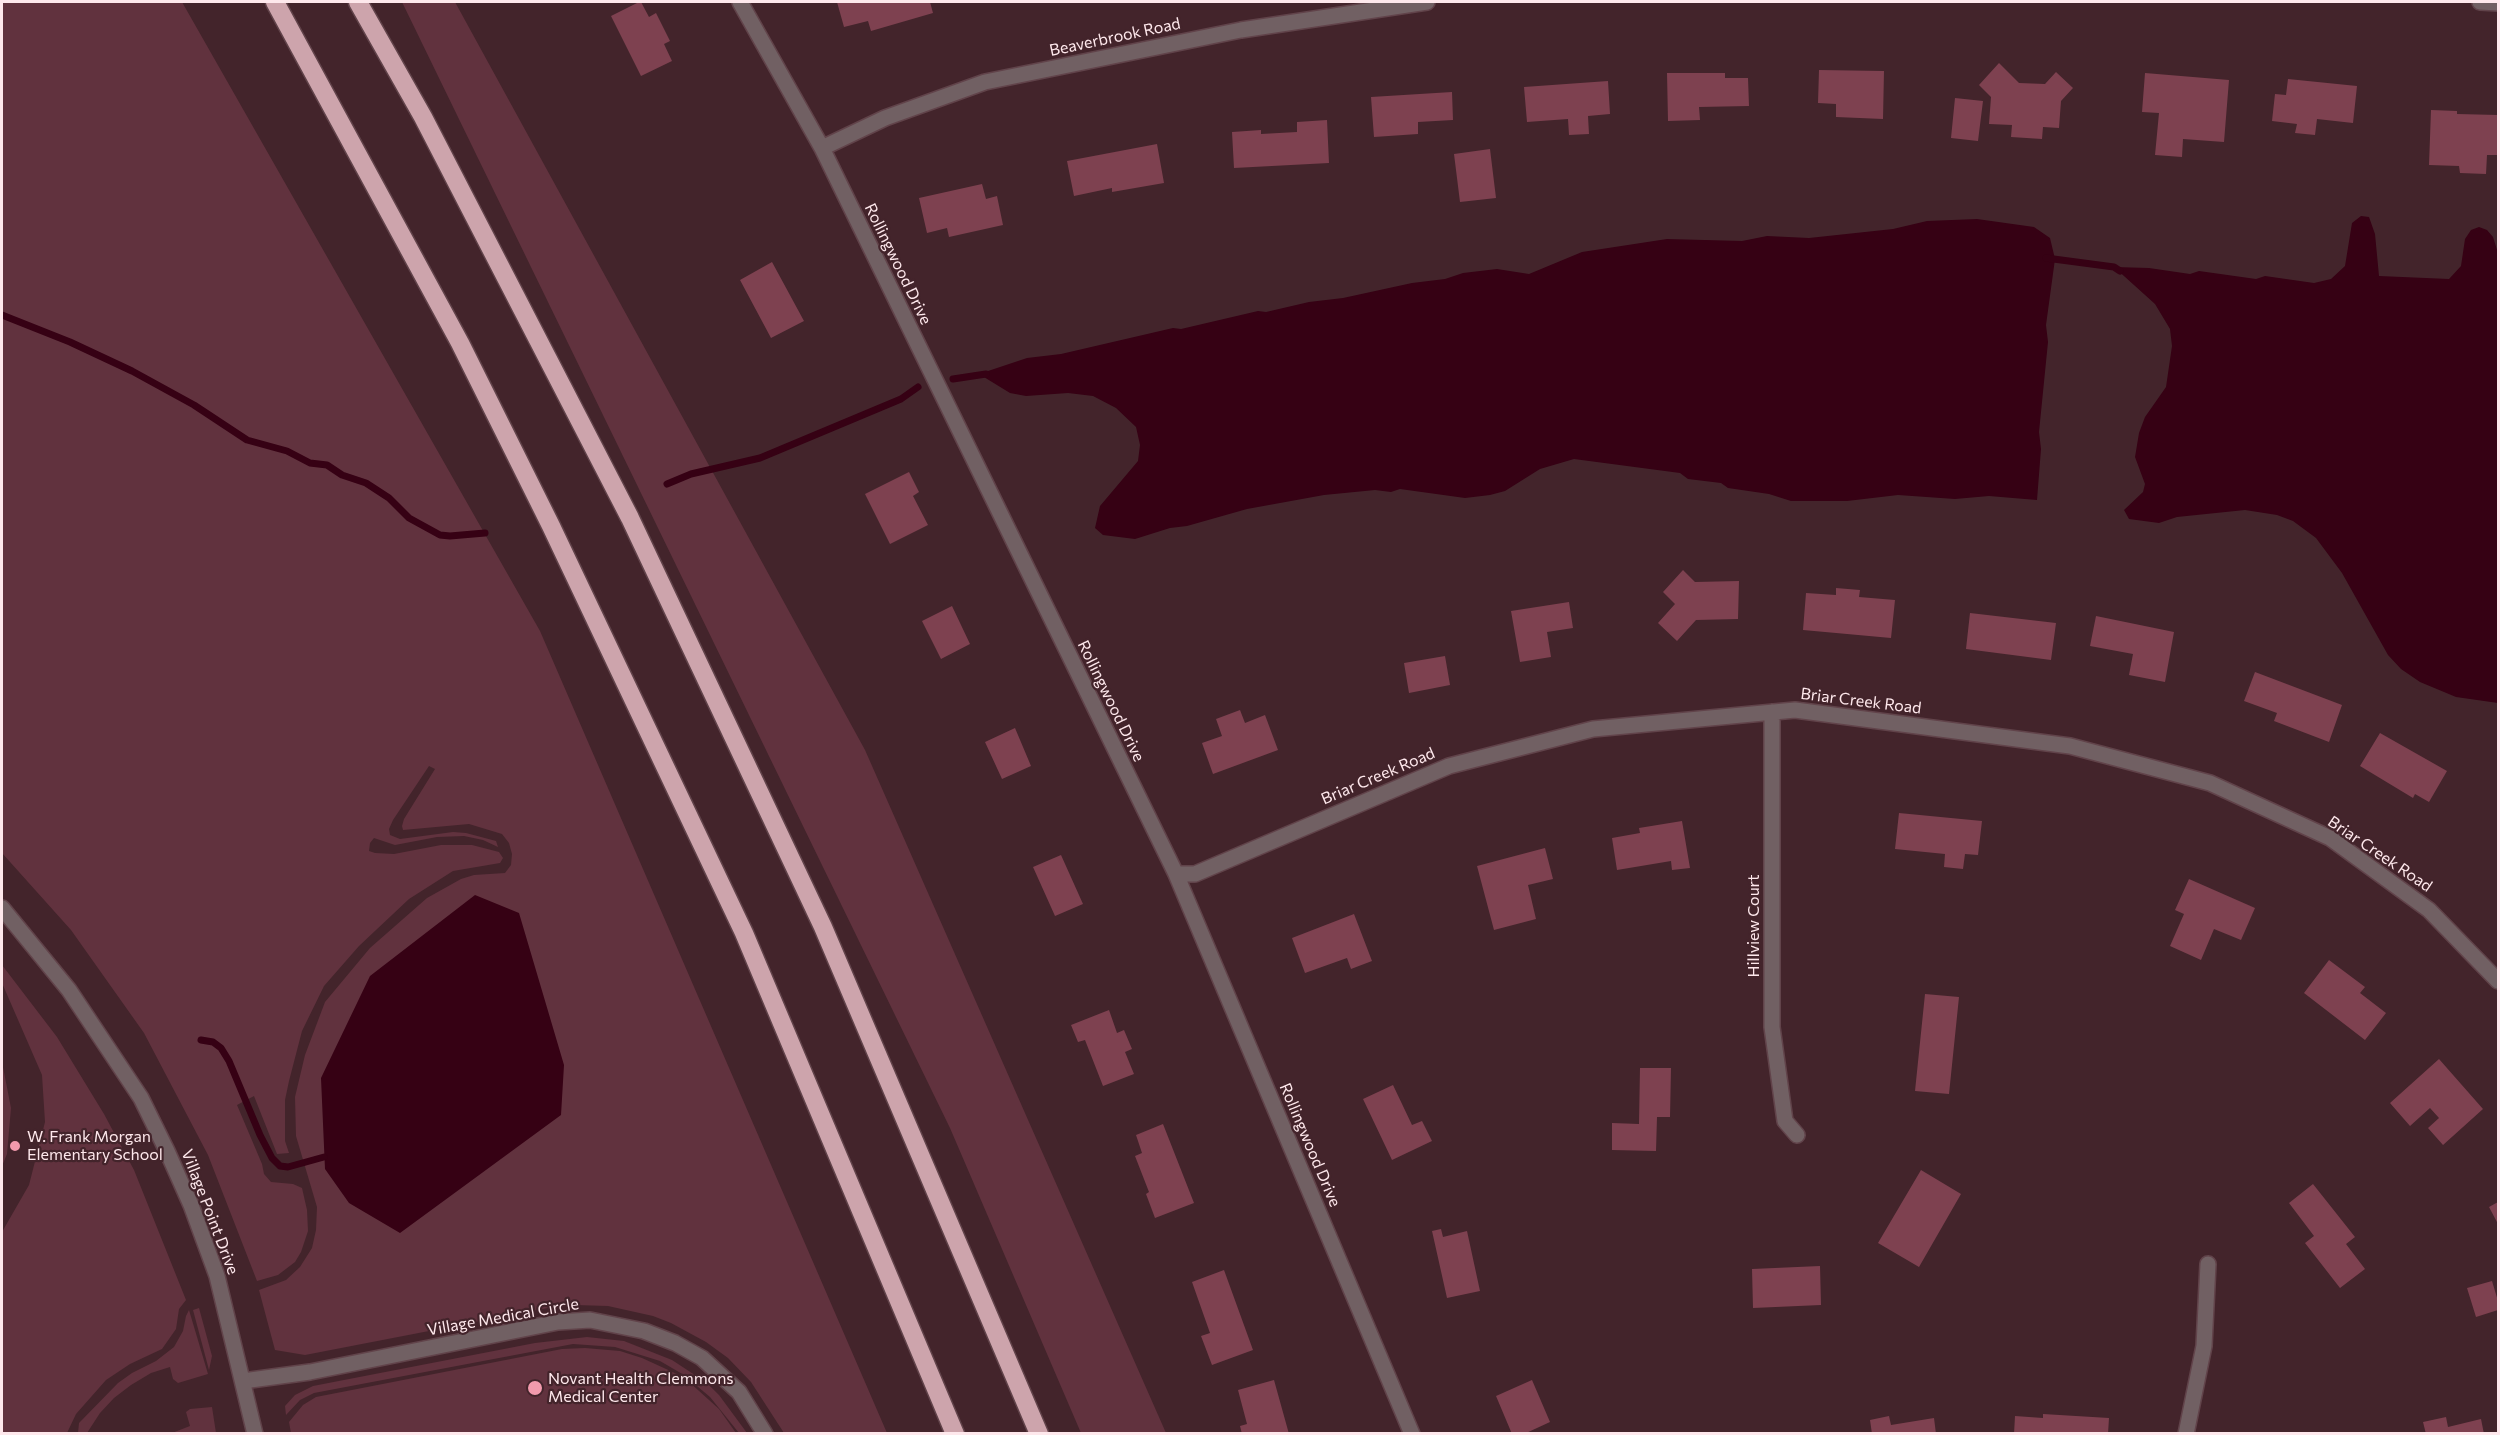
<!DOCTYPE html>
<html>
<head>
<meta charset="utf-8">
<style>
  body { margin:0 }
  #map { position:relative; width:2500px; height:1435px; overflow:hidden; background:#43242b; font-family:Commissioner,sans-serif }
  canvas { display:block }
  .frame { position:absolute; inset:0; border:3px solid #fee8ec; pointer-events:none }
</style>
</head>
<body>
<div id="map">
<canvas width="2500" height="1435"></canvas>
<div class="frame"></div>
</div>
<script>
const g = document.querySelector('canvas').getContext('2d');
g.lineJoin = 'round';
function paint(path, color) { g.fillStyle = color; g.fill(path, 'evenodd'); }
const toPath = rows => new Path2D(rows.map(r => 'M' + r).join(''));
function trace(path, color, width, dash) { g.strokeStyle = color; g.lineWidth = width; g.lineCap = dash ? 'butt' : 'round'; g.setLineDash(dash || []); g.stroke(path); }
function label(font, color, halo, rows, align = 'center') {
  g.font = font + ' Commissioner,sans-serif'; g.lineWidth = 4.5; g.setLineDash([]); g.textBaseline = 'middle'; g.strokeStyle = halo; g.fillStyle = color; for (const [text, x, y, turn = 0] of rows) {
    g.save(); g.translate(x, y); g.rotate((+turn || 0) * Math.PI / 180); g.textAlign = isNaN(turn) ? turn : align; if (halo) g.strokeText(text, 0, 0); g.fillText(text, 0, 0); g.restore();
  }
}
paint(toPath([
  [2,2,182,2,540,631,887,1433,784,1433,751,1382,728,1358,706,1342,671,1323,653,1316,608,1306,575,1305,553,1307,305,1355,275,1350,259,1290,286,1280,300,1267,312,1248,316,1230,317,1207,296,1136,295,1097,305,1055,325,1002,370,948,427,898,461,879,474,875,505,873,511,865,512,854,509,843,502,834,469,824,403,830,402,826,404,819,435,769,429,766,393,820,389,829,390,835,400,839,453,832,466,833,496,841,498,847,483,840,464,836,437,837,395,845,374,838,370,843,369,851,375,853,394,854,441,845,472,845,499,852,503,858,500,863,453,871,409,899,359,946,324,986,302,1031,289,1081,285,1100,285,1141,289,1153,277,1154,254,1096,237,1105,262,1164,264,1174,271,1182,293,1184,302,1188,307,1210,308,1231,301,1252,295,1262,278,1275,257,1281,208,1155,144,1033,71,930,2,853],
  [402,2,455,2,865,750,1166,1433,1081,1433,950,1128],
  [2,965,57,1037,104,1114,134,1170,186,1300,179,1309,176,1329,162,1349,130,1364,106,1380,76,1414,67,1433,2,1433,2,1232,29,1185,45,1122,42,1075,2,983],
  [2,1062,11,1108,7,1154,2,1166],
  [199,1308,212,1356,209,1370,193,1310],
  [189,1310,208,1374,178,1383,173,1379,170,1367,151,1373,131,1385,114,1398,100,1413,87,1433,78,1433,79,1423,118,1383,132,1373,156,1361,174,1347,183,1331,186,1316],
  [587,1337,624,1341,672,1360,707,1383,719,1395,747,1433,739,1433,710,1397,684,1375,660,1361,615,1347,573,1344,314,1393,300,1400,286,1415,285,1406,295,1395,313,1386,535,1343],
  [585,1348,620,1351,642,1358,677,1374,688,1381,719,1409,736,1433,291,1433,289,1422,303,1405,316,1397,562,1349],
  [212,1407,216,1433,172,1433,190,1426,186,1412,190,1409]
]), '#61323e');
paint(toPath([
  [2361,216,2369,217,2375,234,2379,276,2449,279,2461,266,2465,239,2471,230,2479,227,2487,230,2493,237,2498,253,2498,703,2456,697,2420,682,2401,669,2388,655,2342,573,2316,538,2293,521,2277,515,2245,510,2177,517,2159,523,2129,519,2124,510,2143,492,2145,484,2135,457,2139,433,2145,417,2166,387,2172,346,2170,329,2155,304,2114,267,2149,268,2190,274,2199,271,2256,279,2265,276,2314,283,2331,279,2345,266,2352,223],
  [1977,219,2034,227,2050,238,2055,259,2046,325,2048,342,2039,432,2041,449,2037,500,1989,496,1955,499,1898,495,1847,501,1791,501,1769,494,1728,488,1721,483,1688,479,1680,473,1574,459,1540,469,1505,491,1490,495,1465,498,1400,489,1391,492,1375,490,1324,495,1247,509,1187,526,1170,528,1135,539,1103,535,1095,528,1100,506,1138,461,1140,445,1136,427,1116,408,1093,396,1068,393,1026,396,1010,393,979,374,1027,358,1061,354,1173,328,1181,329,1258,311,1266,312,1309,302,1343,298,1412,283,1445,279,1463,273,1497,269,1529,274,1582,252,1667,239,1742,241,1767,236,1809,238,1893,229,1927,221],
  [475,895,519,913,564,1065,561,1115,400,1233,349,1203,325,1169,321,1078,370,976]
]), '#360114');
trace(toPath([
  [2046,258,2114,267,2120,271],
  [2,315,70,342,132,371,194,405,247,440,287,451,310,463,327,465,342,475,366,483,389,498,409,518,440,535,450,536,485,533],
  [953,379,986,374],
  [667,484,691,474,760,458,901,399,918,387],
  [201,1040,213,1042,221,1048,229,1061,260,1135,272,1158,280,1166,288,1167,324,1157]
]), '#360114', 7);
paint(toPath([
  [639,2,641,2,649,17,656,13,670,41,664,44,672,61,641,76,611,16],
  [837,2,930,2,933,13,871,31,868,21,844,27],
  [1999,63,2019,83,2045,84,2056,72,2073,88,2061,101,2059,128,2043,127,2042,139,2011,137,2012,125,1989,124,1991,97,1979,85],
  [1819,70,1884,71,1883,119,1836,117,1836,104,1818,103],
  [1667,73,1725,73,1725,78,1748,78,1749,106,1699,107,1700,120,1668,121],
  [2145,73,2229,80,2224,142,2183,139,2182,157,2155,155,2159,113,2142,112],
  [2288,79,2357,86,2353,123,2317,119,2315,135,2295,133,2297,124,2272,121,2275,94,2286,95],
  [1608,81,1610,114,1588,116,1589,134,1569,135,1568,119,1527,122,1524,87],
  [1452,92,1453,120,1418,122,1418,134,1374,137,1371,97],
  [1955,98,1983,101,1978,141,1951,138],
  [2431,110,2457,111,2457,114,2498,115,2498,155,2487,155,2486,174,2460,173,2459,166,2429,165],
  [1327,120,1329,163,1234,168,1232,132,1261,130,1261,134,1297,132,1297,122],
  [1157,144,1164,183,1112,192,1112,188,1074,196,1067,161],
  [1490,149,1496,198,1460,202,1454,154],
  [982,184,986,199,997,196,1003,225,949,237,947,228,927,233,919,198],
  [772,262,804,321,771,338,740,280],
  [909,472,919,492,913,496,928,525,890,544,865,494],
  [1683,570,1695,582,1739,581,1738,619,1696,620,1677,641,1658,623,1675,604,1663,592],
  [1836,588,1860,590,1859,597,1895,600,1891,638,1803,630,1806,593,1836,595],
  [1569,602,1573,628,1547,632,1551,657,1520,662,1511,611],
  [952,606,970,644,941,659,922,621],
  [1970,613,2056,623,2051,660,1966,649],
  [2096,616,2174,632,2165,682,2129,675,2133,654,2090,646],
  [1445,656,1450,685,1409,693,1404,663],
  [2255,672,2342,705,2329,742,2274,721,2277,713,2244,701],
  [1240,710,1245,723,1265,715,1278,750,1213,774,1202,743,1222,736,1216,719],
  [1015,728,1031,766,1002,779,985,742],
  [2380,733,2447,771,2429,802,2415,794,2413,798,2360,766],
  [1899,813,1982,821,1978,855,1965,854,1963,869,1944,867,1945,854,1895,849],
  [1682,821,1690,868,1672,870,1671,861,1617,870,1612,838,1640,833,1639,828],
  [1545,848,1553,879,1528,885,1536,919,1494,930,1477,866],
  [1061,855,1083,904,1055,916,1033,867],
  [2189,879,2255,908,2241,940,2214,929,2201,960,2170,946,2184,914,2175,910],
  [1354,914,1372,961,1351,969,1347,958,1305,973,1292,938],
  [2329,960,2365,987,2360,993,2386,1013,2365,1040,2304,993],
  [1925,994,1959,997,1949,1094,1915,1091],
  [1109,1010,1117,1033,1124,1030,1132,1049,1125,1052,1134,1074,1103,1086,1085,1040,1078,1042,1071,1025],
  [2439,1059,2483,1109,2443,1145,2428,1128,2439,1118,2430,1108,2410,1126,2390,1103],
  [1640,1068,1671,1068,1670,1117,1657,1117,1656,1151,1612,1150,1612,1123,1639,1124],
  [1393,1085,1412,1125,1422,1121,1432,1141,1392,1160,1363,1099],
  [1163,1124,1194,1203,1155,1218,1146,1194,1149,1192,1135,1156,1142,1153,1136,1135],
  [1921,1170,1961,1194,1919,1267,1878,1243],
  [2313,1184,2355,1237,2346,1244,2365,1269,2340,1288,2305,1243,2314,1236,2289,1203],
  [2498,1202,2498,1224,2489,1207],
  [1441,1229,1443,1237,1467,1231,1480,1291,1447,1298,1432,1231],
  [1820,1266,1821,1305,1753,1308,1752,1269],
  [1224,1270,1253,1350,1212,1365,1201,1336,1210,1333,1192,1282],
  [2492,1281,2498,1301,2498,1310,2476,1317,2467,1288],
  [1274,1380,1289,1434,1242,1434,1240,1426,1247,1424,1238,1390],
  [1532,1380,1550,1422,1524,1434,1512,1434,1496,1396],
  [2043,1414,2109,1418,2108,1434,2014,1434,2015,1416,2043,1418],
  [1889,1416,1891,1425,1934,1418,1936,1434,1872,1434,1870,1420],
  [2446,1417,2448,1427,2481,1419,2484,1434,2426,1434,2423,1422]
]), '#7e4150');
const minor = toPath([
  [740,2,822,148,1176,874,1412,1434],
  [2480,2,2498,3],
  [822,148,885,118,985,82,1241,30,1427,2],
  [1772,712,1772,1027,1785,1121,1797,1135],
  [1176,874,1195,874,1449,766,1593,729,1795,710,2070,746,2210,783,2330,838,2429,910,2498,981],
  [243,1381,310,1372,558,1322,590,1320,644,1331,675,1343,702,1358,739,1392,765,1434],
  [2186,1434,2204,1346,2208,1264]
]);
const tertiary = toPath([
  [2,908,69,990,141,1098,167,1151,191,1205,217,1276,255,1434]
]);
const motorway = toPath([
  [275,2,460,343,551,526,744,933,955,1434],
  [358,2,423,117,630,518,823,927,1039,1434]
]);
trace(minor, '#61434a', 18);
trace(tertiary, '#61434a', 18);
trace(motorway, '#61434a', 21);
trace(minor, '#716063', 15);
trace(tertiary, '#716063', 15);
trace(motorway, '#cda4ac', 18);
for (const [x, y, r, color] of [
  [15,1146,6,"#f29aad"],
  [535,1388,8,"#f29aad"]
]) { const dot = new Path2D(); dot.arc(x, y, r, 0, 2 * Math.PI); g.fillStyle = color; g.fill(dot); trace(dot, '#43242b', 2); }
label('16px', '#fee8ec', '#43242b', [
  ["Beaverbrook Road",1115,37,-12],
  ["Rollingwood Drive",898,264,64],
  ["Rollingwood Drive",1111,701,64],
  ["Briar Creek Road",1861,701,7],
  ["Briar Creek Road",1378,776,-23],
  ["Briar Creek Road",2380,854,34],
  ["Hillview Court",1754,926,-90],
  ["Rollingwood Drive",1310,1145,67],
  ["Village Point Drive",210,1212,69],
  ["Village Medical Circle",503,1317,-10]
]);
label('16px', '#fee8ec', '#43242b', [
  ["W. Frank Morgan",27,1137],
  ["Elementary School",27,1155],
  ["Novant Health Clemmons",548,1379],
  ["Medical Center",548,1397]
], 'left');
</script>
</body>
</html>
